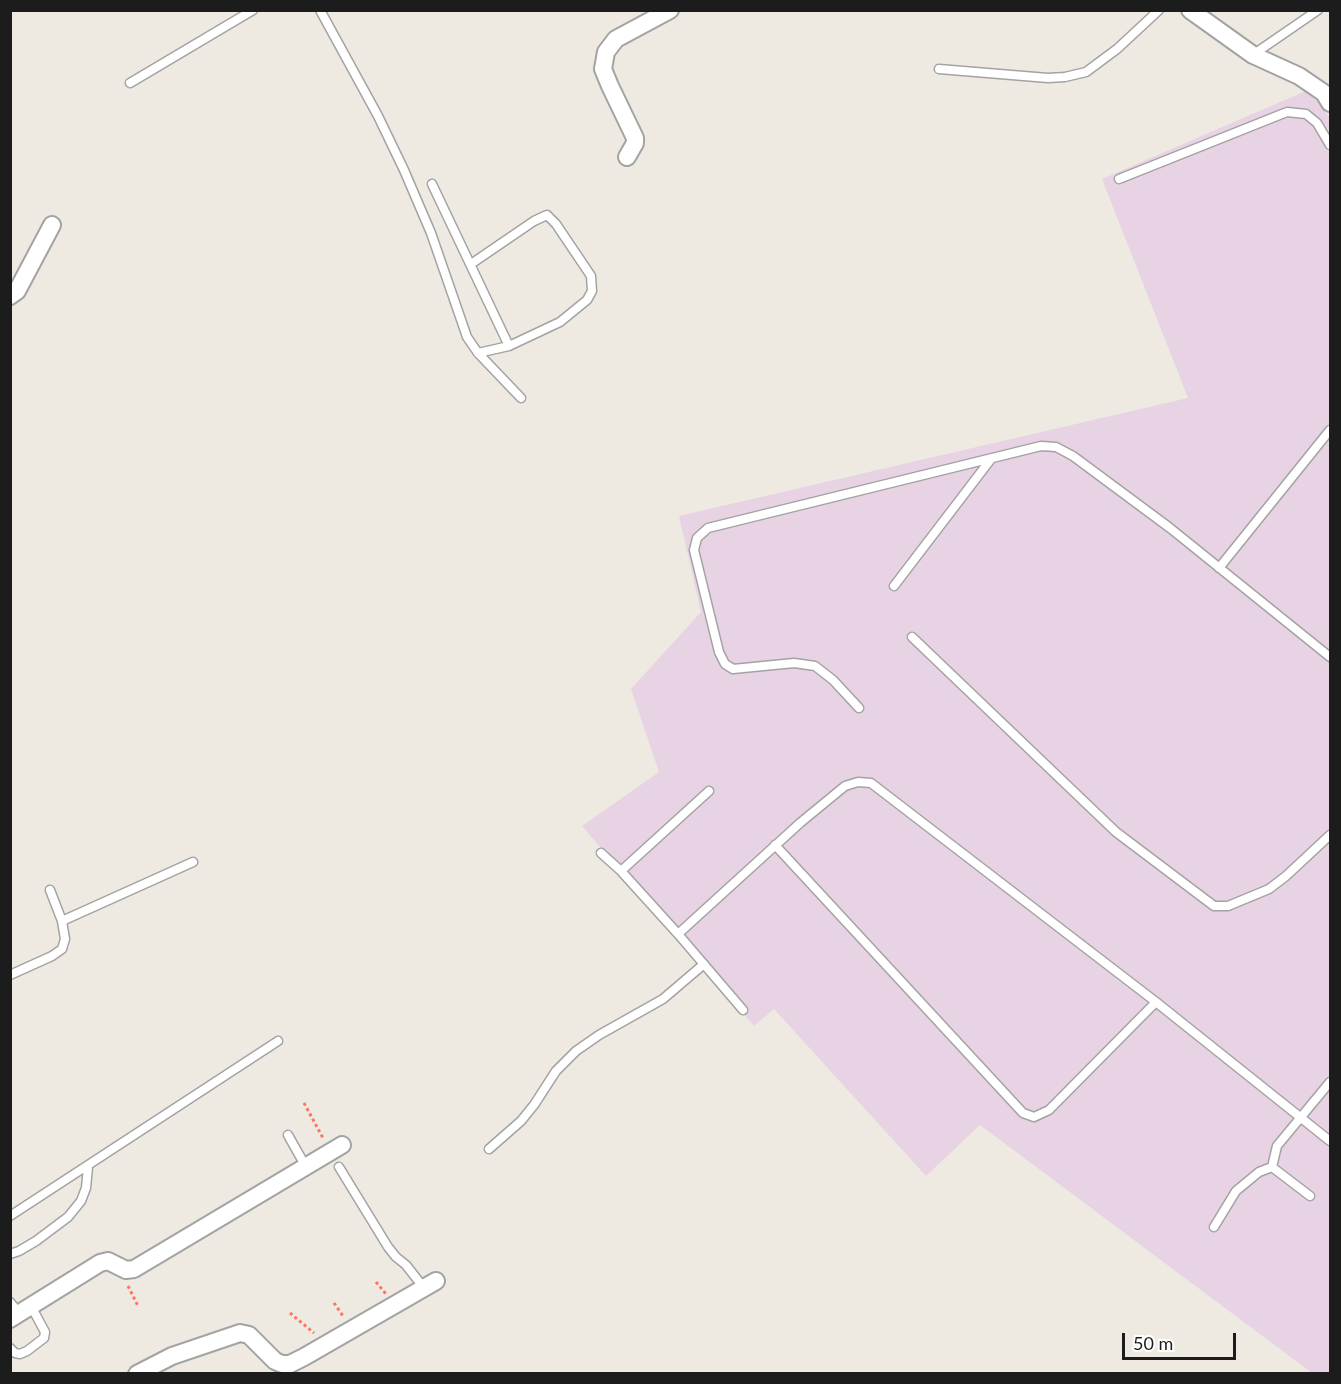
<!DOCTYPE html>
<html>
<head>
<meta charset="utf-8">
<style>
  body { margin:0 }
  #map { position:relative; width:1341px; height:1384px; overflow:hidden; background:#eeeae1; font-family:Lato,sans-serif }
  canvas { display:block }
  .frame { position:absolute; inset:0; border:12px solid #1c1c1c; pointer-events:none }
  .scale { position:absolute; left:1122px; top:1333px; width:114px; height:27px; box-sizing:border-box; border:3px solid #1c1c1c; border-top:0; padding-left:8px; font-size:18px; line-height:21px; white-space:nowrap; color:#1c1c1c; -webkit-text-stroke:4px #fff; paint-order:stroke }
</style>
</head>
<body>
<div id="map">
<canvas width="1341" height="1384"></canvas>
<div class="frame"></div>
<div class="scale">50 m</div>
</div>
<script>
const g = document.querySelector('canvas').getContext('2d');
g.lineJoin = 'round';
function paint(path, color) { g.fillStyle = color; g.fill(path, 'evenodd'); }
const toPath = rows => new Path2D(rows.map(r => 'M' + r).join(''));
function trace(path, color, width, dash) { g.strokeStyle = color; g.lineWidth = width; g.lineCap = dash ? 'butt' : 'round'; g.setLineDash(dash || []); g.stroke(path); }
paint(toPath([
  [1308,90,1330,118,1330,1373,1312,1373,980,1125,926,1176,774,1009,754,1026,582,826,659,772,631,689,701,612,679,516,1188,398,1102,179]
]), '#e7d3e3');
const lane = toPath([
  [320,10,378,116,404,170,431,233,467,337,478,353,521,398],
  [1254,54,1318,10],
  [939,69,1048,78,1065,77,1086,72,1117,49,1159,10],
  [130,83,253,10],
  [1119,179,1287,112,1306,114,1317,123,1330,145],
  [432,184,509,346],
  [471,264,534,221,547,215,556,224,591,276,592,291,587,300,560,322,509,346,478,353],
  [1219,568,1330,430],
  [894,586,991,459],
  [912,637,1116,832,1214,906,1228,906,1269,889,1286,876,1330,835],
  [859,708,833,680,815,666,794,663,733,669,725,664,719,652,694,550,697,538,708,528,1041,446,1056,447,1073,456,1170,528,1330,657],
  [775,845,1023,1113,1034,1117,1049,1110,1156,1002,1330,1141],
  [601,853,621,871,678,934,743,1010],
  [621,871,709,791],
  [50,890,62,921,193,862],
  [678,934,800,823,845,786,858,782,871,783,1156,1002],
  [10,975,52,956,62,949,65,939,62,921],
  [288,1135,306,1167],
  [489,1149,521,1121,534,1105,556,1071,576,1051,599,1035,663,999,704,964],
  [339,1167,388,1247,396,1257,406,1265,424,1288],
  [1310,1196,1272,1167,1277,1146,1330,1082],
  [10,1216,278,1041],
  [1214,1227,1236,1191,1259,1172,1272,1167],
  [10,1254,19,1251,36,1241,68,1217,81,1201,86,1188,88,1167],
  [10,1302,19,1313],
  [10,1348,15,1353,20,1354,27,1351,44,1338,45,1332,31,1306]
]);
const street = toPath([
  [1190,10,1253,55,1299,76,1324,93,1330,103],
  [627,157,635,143,635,138,610,86,603,69,606,52,616,39,670,10],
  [10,296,17,291,52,225],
  [10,1319,100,1263,108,1261,126,1270,134,1269,342,1145],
  [137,1374,172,1356,240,1333,249,1335,275,1361,282,1364,290,1364,304,1357,436,1281]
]);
trace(lane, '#a3a3a3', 11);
trace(street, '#a3a3a3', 20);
trace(toPath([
  [304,1103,323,1138],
  [376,1282,386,1294],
  [128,1286,138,1306],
  [334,1303,343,1316],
  [290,1313,314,1333]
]), '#fe7362', 3, [3, 3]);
trace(lane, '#fff', 8);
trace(street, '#fff', 16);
</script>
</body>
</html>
